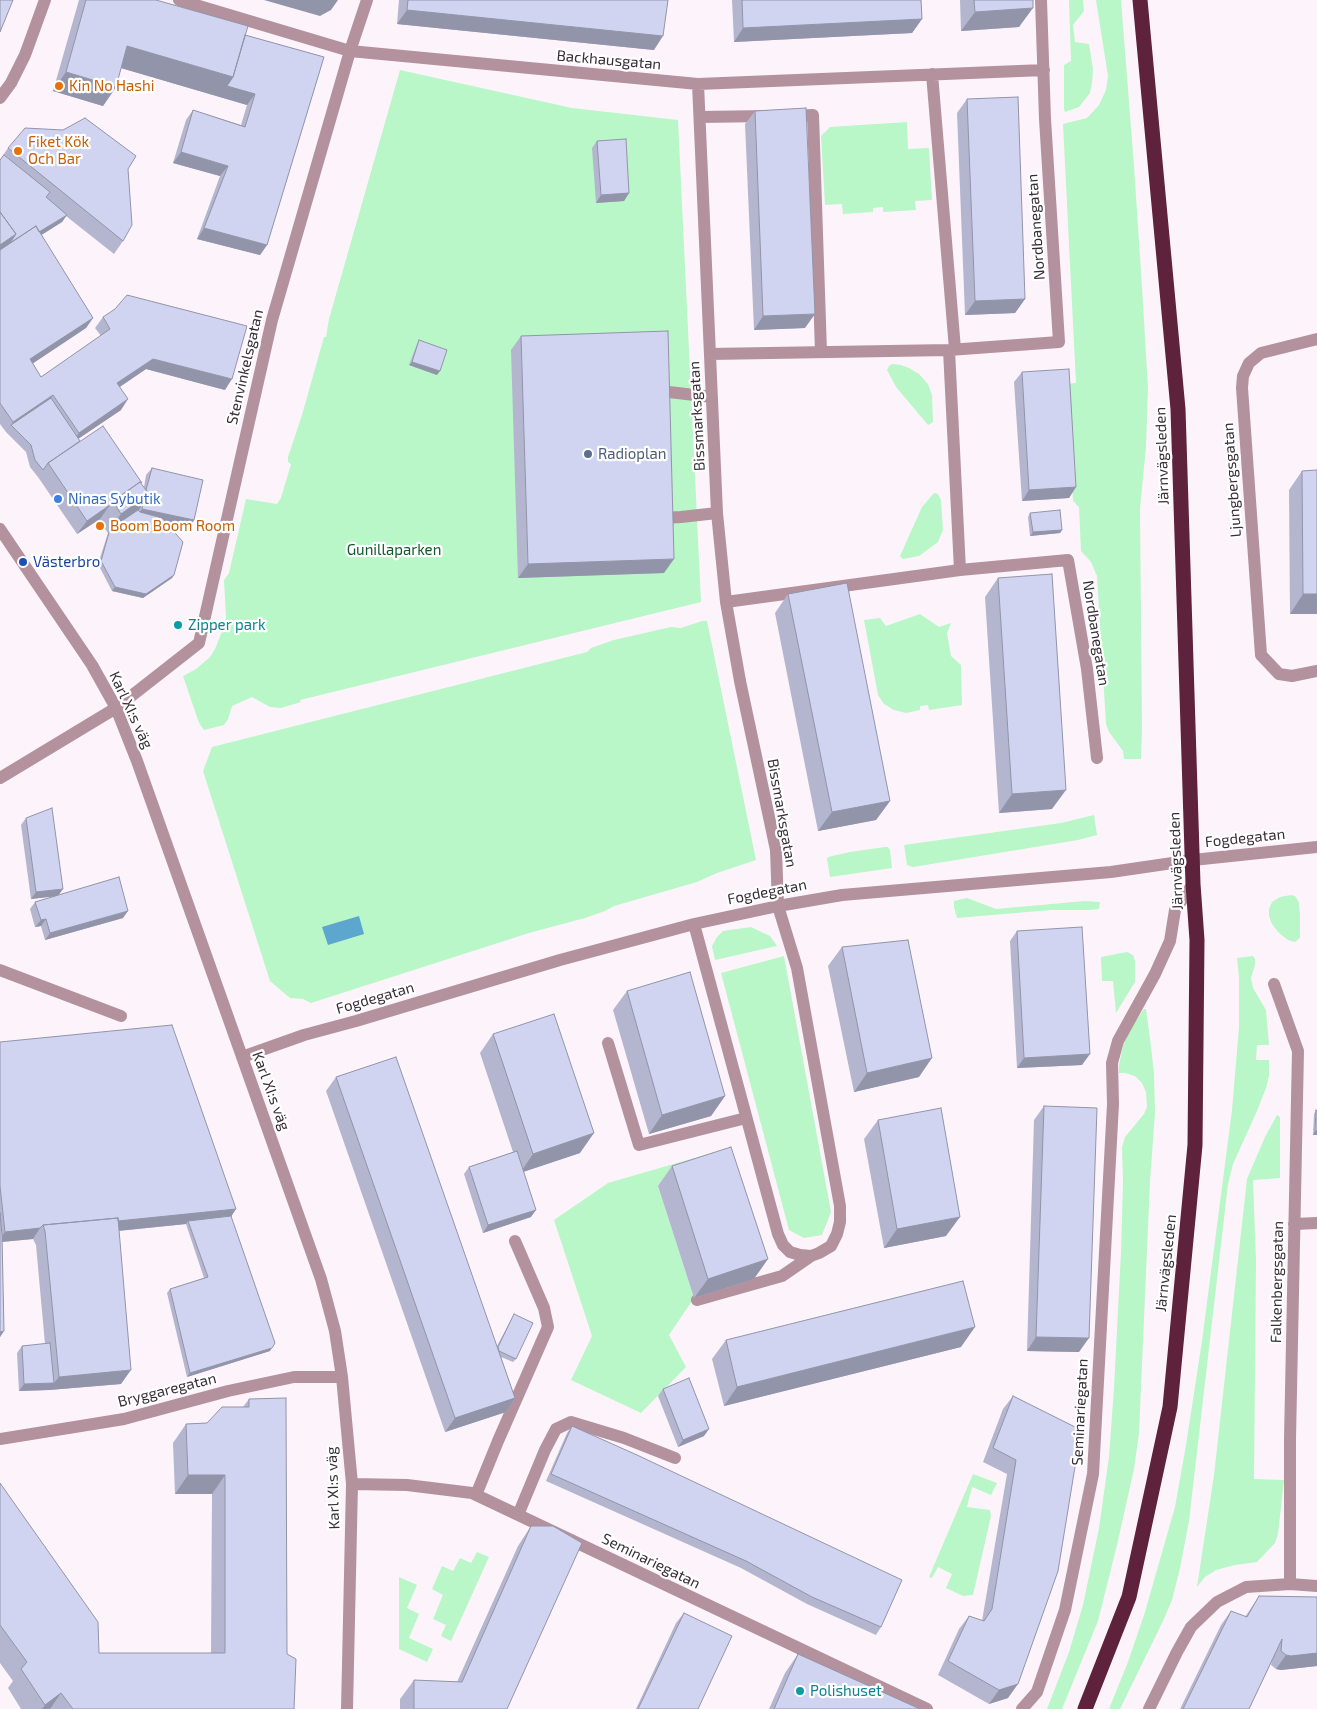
<!DOCTYPE html>
<html>
<head>
<meta charset="utf-8">
<style>
  body { margin:0 }
  canvas { display:block; background:#fdf3fb }
</style>
</head>
<body>
<canvas width="1317" height="1709"></canvas>
<script>
const g = document.querySelector('canvas').getContext('2d');
g.lineJoin = 'round';
function paint(path, color) { g.fillStyle = color; g.fill(path, 'evenodd'); }
const toPath = rows => new Path2D(rows.map(r => 'M' + r).join(''));
function trace(path, color, width, dash) { g.strokeStyle = color; g.lineWidth = width; g.lineCap = dash ? 'butt' : 'round'; g.setLineDash(dash || []); g.stroke(path); }
function label(font, color, halo, rows, align = 'center') {
  g.font = font + ' "Exo 2",sans-serif'; g.lineWidth = 4.5; g.setLineDash([]); g.textBaseline = 'middle'; g.strokeStyle = halo; g.fillStyle = color; for (const [text, x, y, turn = 0] of rows) {
    g.save(); g.translate(x, y); g.rotate((+turn || 0) * Math.PI / 180); g.textAlign = isNaN(turn) ? turn : align; if (halo) g.strokeText(text, 0, 0); g.fillText(text, 0, 0); g.restore();
  }
}
paint(toPath([
  [1069,0,1083,0,1084,11,1073,25,1075,42,1089,44,1093,69,1092,83,1090,93,1079,107,1065,112,1064,109,1064,65,1071,61],
  [1096,0,1121,0,1134,166,1142,287,1148,388,1146,447,1140,508,1142,730,1141,759,1124,759,1123,751,1109,732,1106,724,1097,576,1091,562,1081,551,1079,507,1073,501,1066,384,1076,383,1063,124,1087,118,1099,105,1106,90,1108,76],
  [400,70,572,108,678,120,701,602,300,700,301,702,281,708,270,707,252,697,232,706,228,719,224,725,204,730,199,723,183,676,196,669,210,657,215,649,221,634,226,617,224,580,229,573,246,499,277,504,281,498,291,464,288,462,288,457,302,415,324,337,326,337,329,319],
  [907,122,908,149,929,148,932,200,915,201,916,210,883,212,883,207,873,208,873,212,843,214,842,204,825,205,821,136,830,127],
  [892,364,901,365,909,368,919,374,928,384,932,395,933,422,928,425,896,387,887,370,889,366],
  [934,493,938,494,941,500,943,530,938,542,919,556,903,559,900,556,922,507],
  [920,614,939,627,951,623,947,633,951,656,961,665,962,705,929,710,928,705,920,706,920,710,906,713,894,710,884,704,878,695,864,620,880,618,886,626],
  [702,621,707,621,756,860,717,873,697,882,614,906,605,911,585,918,529,933,311,1003,303,999,290,998,270,981,203,771,212,747,587,652,591,648,614,640,671,627,681,628],
  [1094,815,1097,835,1078,840,913,867,907,865,904,845,1061,823],
  [885,847,888,847,890,850,892,868,830,877,827,859,828,857,850,852],
  [1291,895,1295,896,1299,902,1300,915,1300,938,1295,942,1288,940,1278,932,1272,924,1269,916,1269,909,1272,902,1280,897],
  [967,898,996,909,1085,901,1100,902,1099,909,1089,910,1051,910,957,918,954,907,954,901],
  [751,927,770,936,777,946,715,960,712,946,717,937,723,931],
  [1127,952,1133,955,1135,961,1135,982,1116,1013,1113,981,1102,981,1101,957],
  [784,956,831,1212,822,1235,804,1238,789,1230,721,973],
  [1253,956,1255,959,1255,965,1251,978,1253,988,1266,1010,1269,1045,1257,1045,1256,1060,1269,1060,1269,1076,1266,1088,1257,1111,1233,1164,1228,1184,1189,1521,1180,1568,1172,1600,1163,1621,1120,1709,1109,1709,1128,1662,1145,1612,1175,1507,1186,1445,1202,1341,1232,1110,1239,1027,1239,977,1237,958],
  [1144,1009,1146,1009,1149,1031,1154,1073,1155,1113,1150,1181,1139,1433,1134,1469,1117,1545,1098,1621,1062,1709,1047,1709,1069,1652,1083,1605,1099,1528,1109,1457,1114,1388,1121,1252,1123,1182,1122,1147,1125,1137,1144,1114,1147,1107,1146,1092,1142,1083,1135,1076,1125,1073,1119,1073,1119,1065,1123,1046,1131,1027],
  [1277,1115,1280,1117,1280,1178,1253,1180,1256,1261,1254,1479,1284,1480,1278,1534,1275,1543,1257,1562,1235,1565,1216,1570,1205,1577,1197,1587,1214,1475,1247,1179,1265,1137],
  [715,1152,718,1166,658,1186,694,1298,669,1335,686,1367,641,1413,571,1380,592,1336,554,1220,608,1183],
  [973,1474,997,1483,991,1495,972,1487,967,1507,990,1510,991,1516,973,1595,963,1596,946,1588,952,1574,938,1567,932,1578,929,1577],
  [477,1552,489,1557,451,1641,441,1636,446,1625,433,1619,443,1595,432,1589,442,1566,453,1571,460,1558,471,1563],
  [399,1577,417,1585,407,1608,419,1614,409,1638,433,1649,427,1662,399,1649]
]), '#b9f7c8');
paint(toPath([
  [359,916,364,934,328,945,322,927]
]), '#5da6ce');
trace(toPath([
  [179,0,350,51,698,84,1044,70],
  [932,74,955,349],
  [0,98,11,83,25,55,45,0],
  [790,116,813,115,821,352],
  [700,117,767,116],
  [1317,339,1261,353,1249,363,1243,376,1242,388,1261,655,1279,674,1292,676,1317,671],
  [949,350,960,570],
  [710,354,949,350,1059,342,1045,119,1041,0],
  [660,391,712,397],
  [663,518,681,517,717,513],
  [0,529,92,665,116,708,137,761,321,1279,335,1331,342,1377,352,1484,347,1709],
  [726,602,960,570,1068,560,1087,669,1097,758],
  [0,778,116,708,199,643,272,320,350,51,367,0],
  [694,924,778,1234,783,1245,790,1252,800,1255,811,1256,819,1253,831,1246,837,1234,840,1222,840,1206,797,968,778,906,776,850,740,681,726,602,717,513,698,84],
  [0,970,121,1016],
  [1274,984,1298,1051,1290,1439,1290,1584],
  [608,1043,639,1145,746,1118],
  [242,1057,304,1035,356,1021,560,960,694,924,778,906,842,895,1111,872,1193,860,1317,847],
  [1294,1224,1317,1223],
  [697,1300,782,1276,811,1256],
  [0,1439,124,1419,228,1391,294,1377,342,1377],
  [352,1484,407,1485,472,1493,927,1709],
  [476,1495,498,1441,548,1327,544,1308,515,1241],
  [518,1515,545,1450,556,1429,571,1422,624,1438,675,1458],
  [1022,1709,1037,1692,1065,1610,1093,1474,1113,1104,1112,1063,1118,1041,1155,974,1170,941,1175,910,1193,884],
  [1149,1709,1177,1652,1191,1627,1217,1602,1246,1587,1290,1584,1317,1586]
]), '#b3929d', 12);
trace(toPath([
  [1085,1709,1129,1597,1170,1407,1195,1145,1197,940,1193,884,1178,409,1140,0]
]), '#5f223c', 15);
paint(toPath([
  [79,0,156,0,245,35,324,57,267,245,260,255,197,239,220,176,173,163,186,120,193,110,241,125,247,105,121,68,116,87,103,106,53,91],
  [399,0,668,0,654,50,397,24],
  [732,0,921,0,922,19,912,33,734,42],
  [960,0,1033,0,1019,27,961,31],
  [967,99,1025,299,1015,313,965,315,957,113],
  [755,111,805,328,754,330,745,124],
  [597,141,629,193,624,201,596,203,592,148],
  [8,148,128,169,123,241,114,254,66,216,62,222,41,235,93,318,86,328,33,363,41,377,101,336,95,328,103,317,225,390,146,369,120,387,121,410,78,439,80,441,144,487,146,475,152,468,194,520,189,528,167,523,174,575,172,578,143,598,112,591,98,564,108,533,99,520,100,519,77,534,38,477,30,467,26,452,6,432,0,424,0,160],
  [521,336,664,573,518,578,511,350],
  [419,340,437,375,409,365,417,344],
  [1022,372,1076,487,1069,498,1022,501,1014,382],
  [1302,471,1317,614,1290,614,1289,490],
  [1030,513,1062,530,1060,533,1030,536,1028,517],
  [998,578,1052,809,999,813,985,597],
  [788,594,890,801,876,820,818,831,775,613],
  [26,818,58,895,123,918,45,940,41,926,35,927,30,909,35,902,55,896,31,899,21,825],
  [1017,931,1082,1065,1017,1068,1010,941],
  [842,947,919,1077,854,1092,828,966],
  [627,991,725,1096,711,1116,649,1134,613,1010],
  [493,1034,580,1153,523,1172,531,1217,483,1233,464,1174,469,1167,513,1152,480,1053],
  [0,1042,236,1209,231,1216,270,1351,187,1377,167,1293,170,1289,204,1278,186,1224,119,1231,121,1384,49,1390,19,1391,17,1353,22,1346,45,1344,36,1245,33,1239,2,1242,4,1331,0,1337],
  [336,1077,497,1346,514,1314,516,1359,513,1362,501,1357,515,1398,506,1412,445,1432,326,1091],
  [1044,1106,1079,1352,1027,1351,1034,1120],
  [1316,1110,1317,1135,1313,1135,1314,1114],
  [878,1120,946,1236,884,1248,864,1139],
  [672,1166,754,1279,694,1298,658,1186],
  [726,1340,961,1347,724,1406,712,1359],
  [663,1389,704,1436,678,1447,658,1396],
  [1013,1396,1081,1430,1008,1698,989,1704,938,1675,959,1629,969,1616,982,1621,1007,1474,983,1462,1003,1409],
  [249,1399,287,1654,294,1709,21,1709,8,1688,13,1681,0,1663,0,1483,99,1653,211,1653,212,1494,175,1494,173,1443,186,1424,207,1423,243,1407],
  [572,1426,881,1627,876,1635,807,1604,741,1568,546,1481,567,1433],
  [531,1526,507,1709,400,1709,400,1699,414,1680,457,1682,518,1546],
  [1259,1596,1317,1597,1317,1666,1281,1670,1276,1669,1271,1665,1272,1661,1249,1709,1180,1709,1221,1625,1231,1611,1245,1617],
  [684,1613,698,1709,636,1709,676,1623],
  [798,1654,920,1709,769,1709,785,1673]
]), '#b4b6cf');
paint(toPath([
  [264,0,338,0,331,10,320,16],
  [1033,8,1019,27,961,31,975,12],
  [407,10,663,36,654,50,397,24],
  [922,19,912,33,734,42,743,28],
  [127,46,233,77,255,94,247,105,114,66],
  [66,72,116,87,103,106,53,91],
  [181,152,228,166,220,176,173,163],
  [629,193,624,201,596,203,601,195],
  [67,215,62,222,32,241,37,233],
  [204,228,267,245,260,255,197,239],
  [16,234,2,254,0,255,0,245],
  [1025,299,1015,313,965,315,975,301],
  [815,314,805,328,754,330,763,316],
  [93,318,86,328,23,370,30,359],
  [153,359,232,379,225,390,146,369,109,394,117,383],
  [412,362,440,371,437,375,409,365],
  [53,395,46,405,11,425,6,432,13,422],
  [128,399,121,410,72,443,79,433],
  [1076,487,1069,498,1022,501,1029,490],
  [149,494,136,514,110,529,121,514],
  [110,505,100,519,77,534,87,521],
  [142,509,194,520,189,528,137,516],
  [1062,530,1060,533,1030,536,1033,532],
  [674,559,664,573,518,578,528,564],
  [174,575,172,578,143,598,112,591,115,587],
  [1303,594,1317,594,1317,614,1290,614],
  [1066,790,1052,809,999,813,1012,794],
  [890,801,876,820,818,831,832,812],
  [63,889,58,896,31,899,36,892],
  [128,911,123,918,45,940,50,933],
  [46,919,41,926,35,927,41,920],
  [1090,1054,1082,1065,1017,1068,1024,1058],
  [932,1058,919,1077,854,1092,867,1073],
  [725,1096,711,1116,649,1134,662,1115],
  [1315,1131,1317,1131,1317,1135,1313,1135],
  [594,1133,580,1153,520,1173,533,1154],
  [236,1209,229,1220,188,1221,186,1224,46,1238,45,1231,44,1228],
  [536,1210,531,1217,483,1233,488,1225],
  [960,1217,946,1236,884,1248,897,1229],
  [40,1228,33,1239,0,1242,0,1238,5,1232],
  [768,1259,754,1279,694,1298,708,1279],
  [975,1327,961,1347,724,1406,737,1387],
  [4,1331,0,1337,0,1332],
  [1036,1337,1089,1338,1079,1352,1027,1351],
  [272,1348,270,1351,187,1377,190,1373],
  [131,1370,121,1384,49,1390,19,1391,24,1384,54,1383,59,1377],
  [515,1398,506,1412,445,1432,455,1418],
  [709,1429,704,1436,678,1447,683,1440],
  [188,1475,225,1475,212,1494,175,1494],
  [1317,1653,1317,1666,1281,1670,1276,1669,1286,1655],
  [1018,1684,1008,1698,989,1704,999,1690],
  [61,1693,50,1709,42,1709,45,1705]
]), '#9294a9');
const building = toPath([
  [0,0,13,0,0,32,0,0],
  [86,0,156,0,248,26,233,77,127,46,116,87,66,72,86,0],
  [408,0,668,0,663,36,407,10,408,0],
  [742,0,921,0,922,19,743,28,742,0],
  [974,0,1033,0,1033,8,975,12,974,0],
  [245,35,324,57,267,245,204,228,228,166,181,152,193,110,245,127,255,94,227,86,233,77,245,35],
  [1018,97,1025,299,975,301,967,99,1018,97],
  [806,108,815,314,763,316,755,111,806,108],
  [85,118,136,156,128,169,132,225,123,241,8,148,25,128,63,130,85,118],
  [626,139,629,193,601,195,597,141,626,139],
  [4,155,50,192,46,197,67,215,39,232,36,226,10,243,16,234,0,212,0,160,4,155],
  [0,212,16,234,0,245,0,212],
  [36,226,93,318,30,359,41,377,110,329,103,317,115,309,127,295,247,326,232,379,153,359,117,383,128,399,79,433,53,395,13,422,0,403,0,250,36,226],
  [668,331,674,559,528,564,521,336,668,331],
  [419,340,447,350,440,371,412,362,419,340],
  [1069,369,1076,487,1029,490,1022,372,1069,369],
  [51,398,80,441,48,463,43,470,35,460,31,445,11,425,51,398],
  [103,426,142,483,140,482,113,501,110,505,87,521,48,463,103,426],
  [152,468,203,480,194,520,142,509,143,503,149,494,146,490,152,468],
  [1317,470,1317,594,1303,594,1302,471,1317,470],
  [140,482,149,494,121,514,113,501,140,482],
  [138,510,140,512,162,518,183,542,174,575,146,594,115,587,101,561,110,529,138,510],
  [1060,510,1062,530,1033,532,1030,513,1060,510],
  [1052,574,1066,790,1012,794,998,578,1052,574],
  [847,583,890,801,832,812,788,594,847,583],
  [52,808,63,889,36,892,26,818,52,808],
  [119,877,128,911,50,933,46,919,41,920,35,902,119,877],
  [1082,927,1090,1054,1024,1058,1017,931,1082,927],
  [908,940,932,1058,867,1073,842,947,908,940],
  [690,972,725,1096,662,1115,627,991,690,972],
  [554,1014,594,1133,533,1154,493,1034,554,1014],
  [172,1025,236,1209,118,1221,118,1218,43,1225,40,1228,5,1232,0,1186,0,1042,172,1025],
  [396,1057,515,1398,455,1418,336,1077,396,1057],
  [1044,1106,1097,1108,1089,1338,1036,1337,1044,1106],
  [941,1108,960,1217,897,1229,878,1120,941,1108],
  [1316,1110,1317,1111,1317,1131,1315,1131,1316,1110],
  [731,1147,768,1259,708,1279,672,1166,731,1147],
  [517,1151,536,1210,488,1225,469,1167,517,1151],
  [0,1213,2,1235,4,1331,0,1332,0,1213],
  [231,1216,275,1343,272,1348,190,1373,170,1289,208,1277,188,1221,231,1216],
  [118,1218,131,1370,59,1377,45,1231,43,1225,118,1218],
  [963,1281,975,1327,737,1387,726,1340,963,1281],
  [514,1314,533,1323,516,1359,499,1351,498,1347,514,1314],
  [50,1343,54,1383,24,1384,22,1346,50,1343],
  [689,1378,709,1429,683,1440,663,1389,689,1378],
  [1013,1396,1081,1430,1058,1571,1018,1684,999,1690,948,1661,969,1616,984,1621,992,1609,1016,1460,993,1448,1013,1396],
  [286,1398,287,1654,296,1659,294,1709,73,1709,61,1693,45,1705,21,1669,27,1662,0,1625,0,1483,98,1622,99,1653,225,1653,225,1475,188,1475,186,1424,207,1423,222,1407,249,1407,249,1399,286,1398],
  [572,1426,637,1455,902,1580,881,1627,812,1597,746,1561,551,1474,572,1426],
  [531,1526,553,1526,582,1543,507,1709,414,1709,414,1680,462,1682,531,1526],
  [1259,1596,1317,1597,1317,1653,1291,1656,1286,1655,1281,1651,1282,1639,1249,1709,1183,1709,1231,1611,1247,1617,1259,1596],
  [684,1613,732,1636,698,1709,638,1709,684,1613],
  [798,1654,920,1709,774,1709,798,1654]
]);
paint(building, '#d1d4f1');
trace(building, '#9294a9', 1);
for (const [x, y, r, color] of [
  [59,86,5,"#e8710a"],
  [18,151,5,"#e8710a"],
  [588,454,5,"#5c6f8a"],
  [58,499,5,"#3f7fe0"],
  [100,526,5,"#e8710a"],
  [23,562,5,"#1a4fb4"],
  [178,625,5,"#0f9aa8"],
  [800,1691,5,"#0f9aa8"]
]) { const dot = new Path2D(); dot.arc(x, y, r, 0, 2 * Math.PI); g.fillStyle = color; g.fill(dot); trace(dot, '#fff', 2); }
label('15px', '#372e36', '#fff', [
  ["Backhausgatan",609,60,5],
  ["Nordbanegatan",1036,227,-94],
  ["Stenvinkelsgatan",245,367,-77],
  ["Bissmarksgatan",697,416,-93],
  ["Järnvägsleden",1162,456,-92],
  ["Ljungbergsgatan",1232,480,-94],
  ["Nordbanegatan",1096,633,81],
  ["Karl XI:s väg",131,710,65],
  ["Bissmarksgatan",782,813,80],
  ["Fogdegatan",1245,838,-6],
  ["Järnvägsleden",1176,861,-92],
  ["Fogdegatan",767,892,-11],
  ["Fogdegatan",375,998,-16],
  ["Karl XI:s väg",271,1091,70],
  ["Järnvägsleden",1166,1263,-84],
  ["Falkenbergsgatan",1277,1282,-89],
  ["Bryggaregatan",167,1390,-14],
  ["Seminariegatan",1080,1412,-87],
  ["Karl XI:s väg",333,1488,-92],
  ["Seminariegatan",651,1561,26]
]);
label('15px', '#c56008', '#fff', [
  ["Kin No Hashi",69,86],
  ["Fiket Kök",28,142],
  ["Och Bar",28,159],
  ["Boom Boom Room",110,526]
], 'left');
label('15px', '#4e5e75', '#fff', [
  ["Radioplan",598,454]
], 'left');
label('15px', '#366cbe', '#fff', [
  ["Ninas Sybutik",68,499]
], 'left');
label('15px', '#10592d', '#fff', [
  ["Gunillaparken",394,550]
]);
label('15px', '#164399', '#fff', [
  ["Västerbro",33,562]
], 'left');
label('15px', '#0d838f', '#fff', [
  ["Zipper park",188,625],
  ["Polishuset",810,1691]
], 'left');
</script>
</body>
</html>
